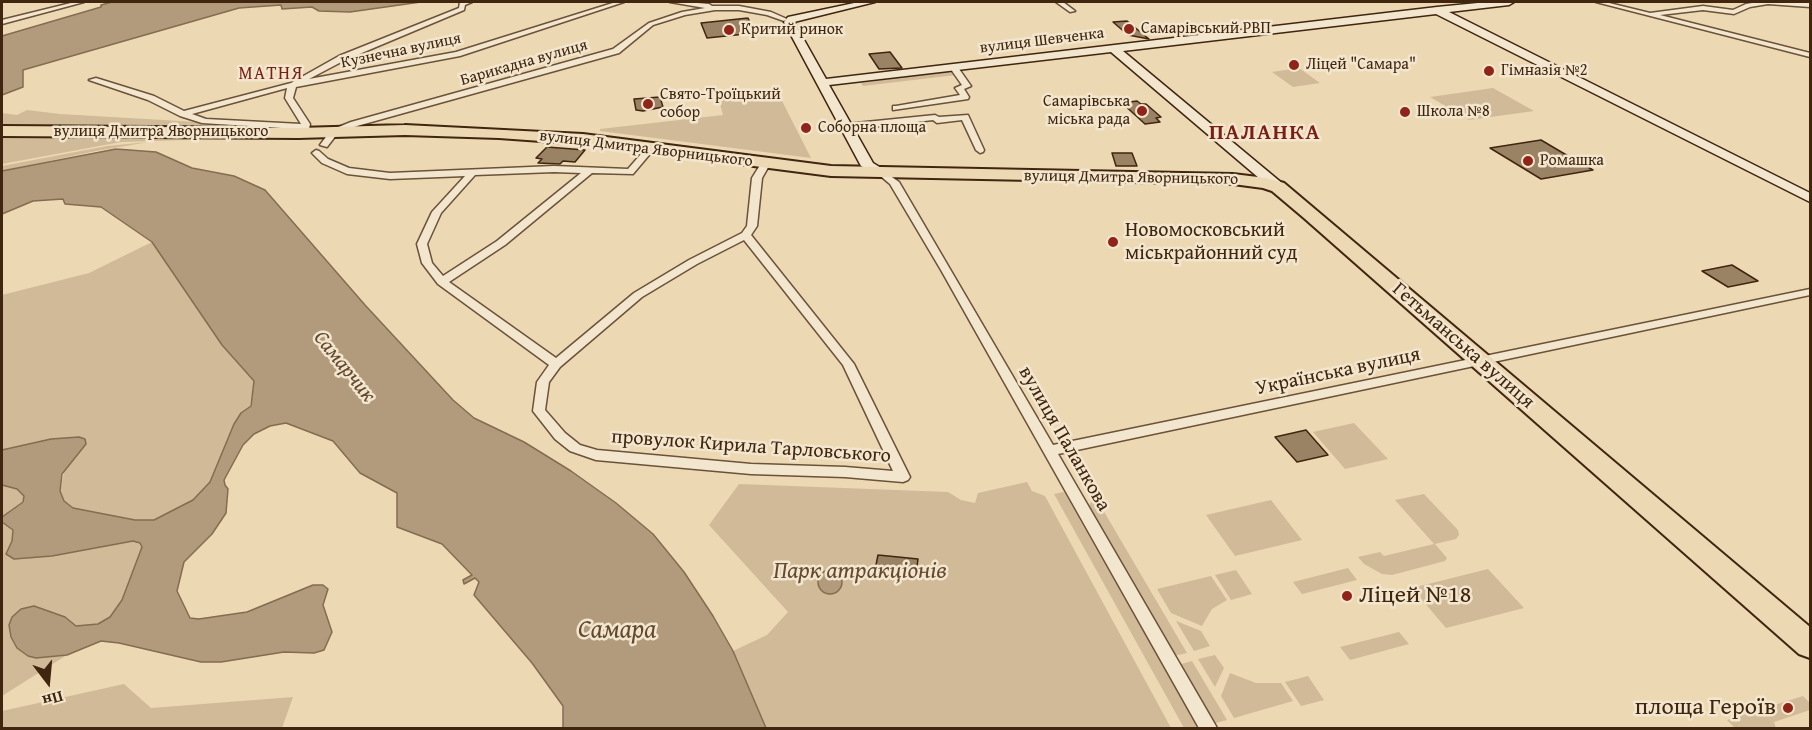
<!DOCTYPE html>
<html>
<head>
<meta charset="utf-8">
<style>
  body { margin:0 }
  #map { position:relative; width:1812px; height:730px; overflow:hidden; background:#edd8b4; font-family:"Gentium Book Plus",serif }
  canvas { display:block }
  .frame { position:absolute; inset:0; border:3px solid #40250f; pointer-events:none }
  .north { position:absolute; left:18px; top:652px; width:60px; height:60px; -webkit-text-stroke:4px #f3e6ce; paint-order:stroke; rotate:164deg; font-size:16px; font-weight:700; line-height:24px; text-align:center; color:#40250f }
  .north::after { content:''; display:block; margin:auto; width:21px; height:27px; background:#40250f; clip-path:polygon(50% 0,100% 100%,50% 72%,0 100%) }
</style>
</head>
<body>
<div id="map">
<canvas width="1812" height="730"></canvas>
<div class="frame"></div>
<div class="north">Пн</div>
</div>
<script>
const g = document.querySelector('canvas').getContext('2d');
g.lineJoin = 'round';
function paint(path, color) { g.fillStyle = color; g.fill(path, 'evenodd'); }
const toPath = rows => new Path2D(rows.map(r => 'M' + r).join(''));
function trace(path, color, width, dash) { g.strokeStyle = color; g.lineWidth = width; g.lineCap = dash ? 'butt' : 'round'; g.setLineDash(dash || []); g.stroke(path); }
function label(font, color, halo, rows, align = 'center') {
  g.font = font + ' "Gentium Book Plus",serif'; g.lineWidth = 5; g.setLineDash([]); g.textBaseline = 'middle'; g.strokeStyle = halo; g.fillStyle = color; for (const [text, x, y, turn = 0] of rows) {
    g.save(); g.translate(x, y); g.rotate((+turn || 0) * Math.PI / 180); g.textAlign = isNaN(turn) ? turn : align; if (halo) g.strokeText(text, 0, 0); g.fillText(text, 0, 0); g.restore();
  }
}
paint(toPath([
  [1299,68,1320,83,1293,87,1272,72],
  [948,71,956,75,863,86,861,83],
  [1493,88,1534,111,1469,120,1430,97],
  [778,93,811,158,600,131,600,129,723,115,719,100],
  [27,110,60,114,266,126,281,129,2,127,2,113,17,115],
  [2,135,34,136,282,137,121,142,2,164],
  [149,142,96,151,2,171,2,166,107,146],
  [152,242,222,345,254,382,250,406,241,413,210,482,193,500,164,516,154,520,135,520,73,508,64,501,60,491,65,468,10,448,2,450,2,295,89,273],
  [1354,423,1388,459,1345,469,1313,432],
  [1083,481,1086,481,1187,653,1173,656,1088,507,1093,499],
  [1027,482,1032,491,1045,496,1171,728,766,728,733,651,767,635,788,612,709,525,739,484,948,492,961,500,975,503,978,493],
  [2,485,17,489,24,496,23,501,2,517],
  [1064,492,1198,728,1184,728,1054,494],
  [1424,494,1458,530,1459,535,1456,539,1435,544,1447,558,1445,561,1392,575,1382,574,1364,564,1358,557,1380,552,1384,556,1434,544,1395,500],
  [1271,500,1302,540,1235,556,1206,515],
  [2,522,13,529,12,541,6,554,52,556,133,541,140,543,142,547,122,600,110,617,98,624,87,626,76,626,65,617,11,637,17,648,28,656,36,658,67,655,2,696],
  [1348,568,1357,580,1302,594,1293,582],
  [1488,569,1524,608,1446,628,1412,588],
  [1236,570,1252,594,1231,600,1215,575],
  [1211,576,1227,600,1212,609,1202,626,1171,613,1157,589],
  [1176,621,1201,631,1210,646,1194,651],
  [1399,632,1409,644,1350,660,1340,647],
  [1215,655,1224,668,1215,687,1198,659],
  [1192,661,1227,720,1212,724,1178,665],
  [1230,673,1256,683,1281,683,1293,701,1234,718,1221,696],
  [1308,676,1324,700,1301,706,1285,682],
  [124,684,151,708,293,697,282,728,2,728,2,711],
  [1803,696,1810,703,1810,710,1774,722,1776,728,1735,728,1727,720]
]), '#d0ba98');
const water = toPath([
  [112,2,421,2,350,12,319,11,312,7,282,9,281,5,239,8,23,70,23,87,2,95,2,36,101,7,101,5,112,2],
  [116,149,156,152,192,168,234,176,265,190,365,305,453,400,474,418,524,442,571,471,616,503,653,534,684,572,713,616,733,651,766,728,563,728,563,706,532,663,474,595,479,582,475,578,464,584,463,580,472,575,442,544,397,527,397,493,360,473,333,441,286,423,270,426,254,434,243,445,224,480,225,485,228,489,226,513,212,534,184,562,177,591,190,618,199,619,247,612,313,585,323,585,328,589,323,605,332,632,324,650,314,653,284,652,221,662,201,662,119,643,101,641,67,655,36,658,28,656,17,648,11,637,9,625,12,617,21,609,34,606,65,617,76,626,98,624,110,617,122,600,142,547,140,543,133,541,52,556,14,559,6,554,12,541,13,530,2,522,2,517,23,502,24,496,17,489,2,485,2,450,51,439,79,437,85,439,86,444,62,474,60,491,64,501,73,508,135,520,154,520,193,500,210,482,234,424,241,413,251,406,254,381,222,345,152,242,101,207,65,204,63,199,33,201,2,214,2,171,116,149],
  '818 582a12 12 0 1 1 24 0a12 12 0 1 1-24 0Z'
]);
paint(water, '#b29b7c');
trace(water, '#846c50', 1.5);
const building = toPath([
  [748,18,755,33,707,38,701,23,748,18],
  [1127,21,1149,39,1128,35,1113,22,1127,21],
  [890,52,902,68,879,69,869,54,890,52],
  [660,97,663,107,643,111,636,110,634,99,660,97],
  [1137,101,1141,104,1146,104,1161,117,1156,118,1160,122,1145,124,1122,103,1137,101],
  [1541,140,1563,153,1593,170,1541,179,1490,148,1541,140],
  [547,147,585,150,575,162,563,161,560,164,538,163,542,159,536,158,547,147],
  [1112,153,1132,153,1137,166,1116,166,1112,153],
  [1732,265,1758,281,1728,287,1702,271,1732,265],
  [1306,430,1328,455,1297,462,1275,437,1306,430],
  [878,555,918,559,916,574,875,570,878,555]
]);
paint(building, '#9a8265');
trace(building, '#40250f', 1.5);
const street = toPath([
  [75,2,84,2,2,24,2,20,75,2],
  [460,2,472,2,465,5,464,10,345,60,309,79,456,52,616,2,624,2,460,56,296,87,293,98,310,124,309,129,298,136,294,133,297,129,202,123,180,116,148,100,89,80,96,78,154,96,184,111,291,83,339,56,459,8,460,2],
  [287,88,285,98,301,124,206,119,192,114,287,88],
  [670,2,686,2,709,4,712,6,739,6,771,12,787,19,784,21,767,15,739,10,715,10,685,15,653,25,619,53,357,126,337,134,327,147,320,145,331,130,351,122,613,49,649,23,682,12,705,8,670,2],
  [1056,2,1063,2,1075,11,1070,12,1056,2],
  [1596,2,1605,2,1650,13,1703,6,1733,10,1746,4,1758,2,1810,3,1810,7,1768,4,1750,7,1734,14,1703,10,1660,15,1810,53,1810,57,1596,2],
  [951,66,957,66,971,86,964,89,969,97,968,99,893,110,893,106,896,106,960,95,955,88,962,85,950,68,951,66],
  [935,115,939,117,968,115,984,150,983,152,980,153,976,150,962,120,937,123,933,120,846,130,842,127,846,124,935,115],
  [651,145,655,148,633,174,592,173,505,245,449,282,556,358,634,293,689,260,742,233,747,226,752,178,762,162,768,162,770,164,762,178,757,226,751,235,854,364,910,477,908,480,903,482,845,477,751,474,596,460,570,451,555,439,533,411,537,382,549,365,438,284,422,263,417,244,432,212,465,176,390,179,347,174,322,163,312,153,316,150,319,151,328,159,349,168,390,173,554,166,628,169,648,146,651,145],
  [554,172,581,173,497,241,443,276,432,263,427,244,441,213,475,175,554,172],
  [744,240,843,365,893,471,845,467,751,464,597,450,580,445,565,433,545,410,549,382,560,367,642,297,697,264,744,240],
  [882,170,899,182,1053,445,1810,289,1810,295,1058,454,1217,728,1199,728,941,270,890,184,877,173,882,170]
]);
const secondary = toPath([
  [859,2,875,2,794,22,826,79,1437,7,1488,2,1514,2,1509,5,1449,12,1810,193,1810,202,1436,14,1123,51,1283,184,1285,187,1283,190,1273,190,1111,52,829,85,873,163,889,173,882,177,861,166,784,22,788,17,859,2]
]);
const highway = toPath([
  [405,125,583,134,831,166,1233,174,1266,178,1284,183,1810,627,1810,658,1799,654,1304,218,1272,191,1263,188,1233,184,831,176,583,144,499,138,405,135,298,138,2,136,2,126,298,128,405,125]
]);
trace(street, '#6b5238', 3);
trace(secondary, '#40250f', 3);
trace(highway, '#40250f', 4);
paint(street, '#f3e6ce');
paint(secondary, '#f3e6ce');
paint(highway, '#edd8b4');
for (const [x, y, r, color] of [
  [1129,29,6,"#8f2418"],
  [729,30,6,"#8f2418"],
  [1294,65,6,"#8f2418"],
  [1489,71,6,"#8f2418"],
  [648,104,6,"#8f2418"],
  [1142,111,6,"#8f2418"],
  [1405,112,6,"#8f2418"],
  [806,128,6,"#8f2418"],
  [1528,161,6,"#8f2418"],
  [1113,242,6,"#8f2418"],
  [1347,596,6,"#8f2418"],
  [1788,708,6,"#8f2418"]
]) { const dot = new Path2D(); dot.arc(x, y, r, 0, 2 * Math.PI); g.fillStyle = color; g.fill(dot); trace(dot, '#f3e6ce', 2); }
label('16px', '#40250f', '#f3e6ce', [
  ["Самарівський РВП",1141,29],
  ["Критий ринок",741,30],
  ["Ліцей \"Самара\"",1306,65],
  ["Гімназія №2",1501,71],
  ["Свято-Троїцький",660,95],
  ["собор",660,113],
  ["Самарівська",1130,102,"right"],
  ["міська рада",1130,120,"right"],
  ["Школа №8",1417,112],
  ["Соборна площа",818,128],
  ["Ромашка",1540,161]
], 'left');
label('16px', '#40250f', '#f3e6ce', [
  ["вулиця Шевченка",1042,41,-7],
  ["Кузнечна вулиця",401,51,-12],
  ["Барикадна вулиця",524,63,-16],
  ["вулиця Дмитра Яворницького",161,132],
  ["вулиця Дмитра Яворницького",646,149,7],
  ["вулиця Дмитра Яворницького",1131,178,1]
]);
g.letterSpacing = '1.5px';
label('18px', '#7a1f14', '#f3e6ce', [
  ["МАТНЯ",271,74]
]);
g.letterSpacing = '0px';
label('20px', '#40250f', '#f3e6ce', [
  ["Новомосковський",1125,231],
  ["міськрайонний суд",1125,254]
], 'left');
label('20px', '#40250f', '#f3e6ce', [
  ["Гетьманська вулиця",1463,346,41],
  ["Українська вулиця",1338,372,-12],
  ["вулиця Паланкова",1064,439,60],
  ["провулок Кирила Тарловського",751,447,4]
]);
label('italic 21px', '#624830', '#f3e6ce', [
  ["Самарчик",344,367,51]
]);
g.letterSpacing = '1.5px';
label('bold 22px', '#7a1f14', '#f3e6ce', [
  ["ПАЛАНКА",1265,133]
]);
g.letterSpacing = '0px';
label('italic 24px', '#644a31', '#f3e6ce', [
  ["Парк атракціонів",860,572]
]);
label('24px', '#40250f', '#f3e6ce', [
  ["Ліцей №18",1359,596],
  ["площа Героїв",1776,708,"right"]
], 'left');
label('italic 26px', '#624830', '#f3e6ce', [
  ["Самара",617,630]
]);
</script>
</body>
</html>
